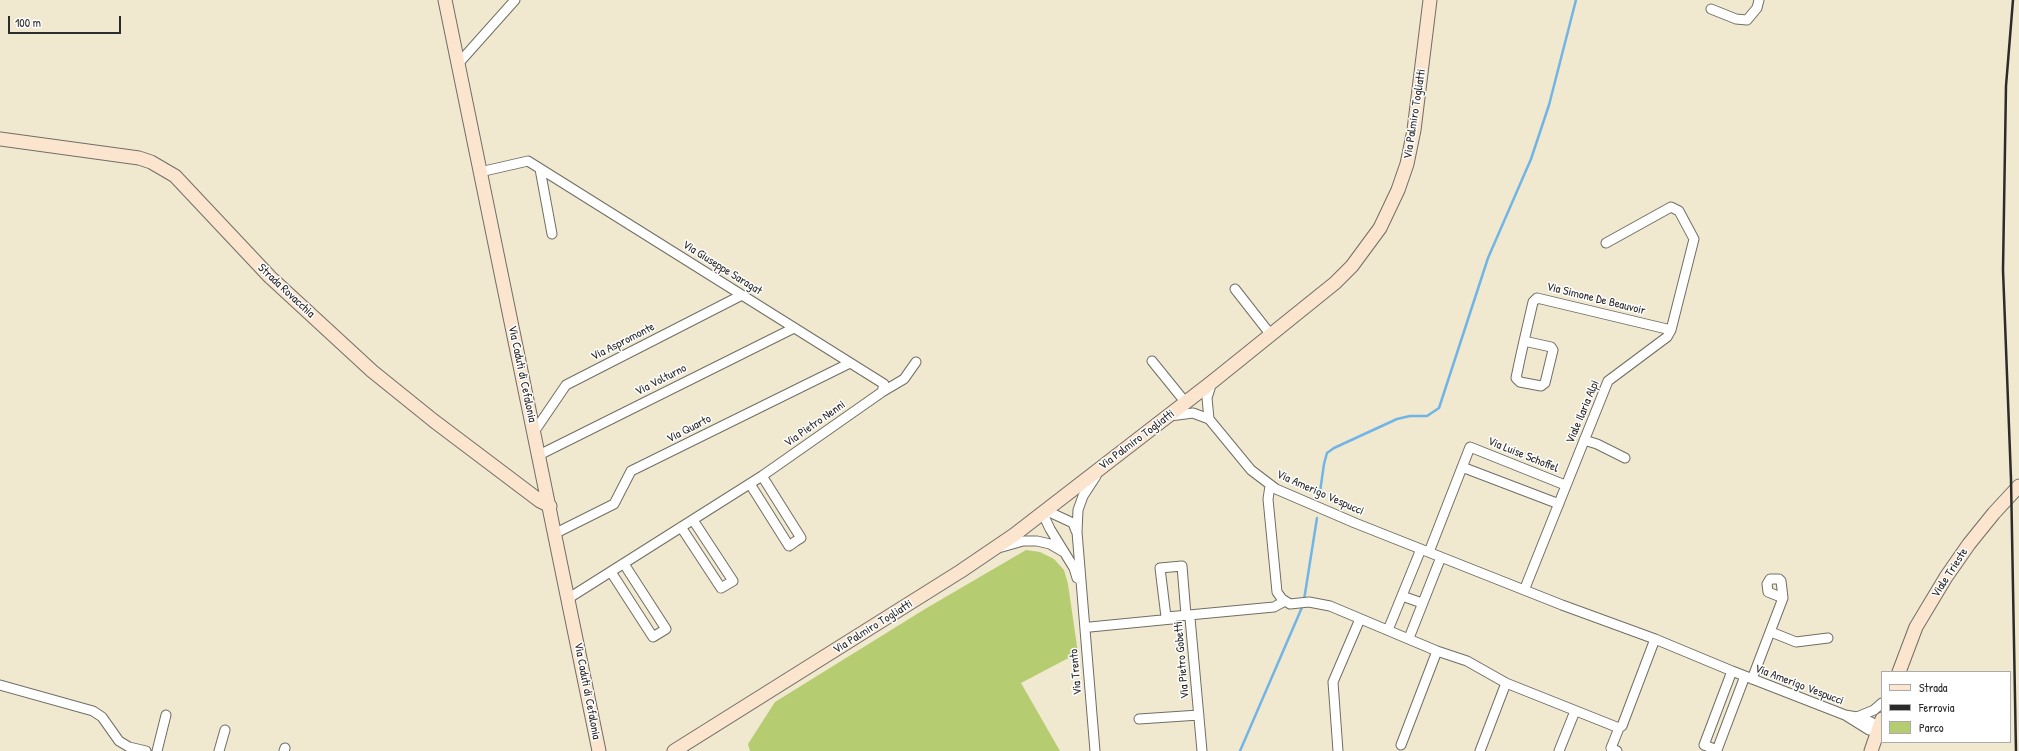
<!DOCTYPE html>
<html>
<head>
<meta charset="utf-8">
<style>
  body { margin:0 }
  #map { position:relative; width:2019px; height:751px; overflow:hidden; background:#f0e9d0; font-family:"Patrick Hand",sans-serif }
  canvas { display:block }
  .legend { position:absolute; left:1881px; top:671px; width:130px; height:72px; box-sizing:border-box; background:#fff; border:1px solid #aaa; margin:0; padding:5px 7px; list-style:none; font-size:12px; color:#2b2b2b }
  .legend li { display:flex; align-items:center; gap:8px; height:20px }
  .legend b { width:20px; border:1px solid #aaa }
  .scale { position:absolute; left:8px; top:16px; width:113px; height:18px; box-sizing:border-box; border:2px solid #2b2b2b; border-top:0; padding-left:5px; font-size:12px; line-height:14px; white-space:nowrap; color:#2b2b2b; -webkit-text-stroke:3px #fff; paint-order:stroke }
</style>
</head>
<body>
<div id="map">
<canvas width="2019" height="751"></canvas>
<ul class="legend">
<li><b style="height:5px;background:#fbe5cf"></b>Strada</li>
<li><b style="height:5px;background:#2b2b2b"></b>Ferrovia</li>
<li><b style="height:11px;background:#b6cc70"></b>Parco</li>
</ul>
<div class="scale">100 m</div>
</div>
<script>
const g = document.querySelector('canvas').getContext('2d');
g.lineJoin = 'round';
function paint(path, color) { g.fillStyle = color; g.fill(path, 'evenodd'); }
const toPath = rows => new Path2D(rows.map(r => 'M' + r).join(''));
function trace(path, color, width, dash) { g.strokeStyle = color; g.lineWidth = width; g.lineCap = dash ? 'butt' : 'round'; g.setLineDash(dash || []); g.stroke(path); }
function label(font, color, halo, rows, align = 'center') {
  g.font = font + ' "Patrick Hand",sans-serif'; g.lineWidth = 3; g.setLineDash([]); g.textBaseline = 'middle'; g.strokeStyle = halo; g.fillStyle = color; for (const [text, x, y, turn = 0] of rows) {
    g.save(); g.translate(x, y); g.rotate((+turn || 0) * Math.PI / 180); g.textAlign = isNaN(turn) ? turn : align; if (halo) g.strokeText(text, 0, 0); g.fillText(text, 0, 0); g.restore();
  }
}
paint(toPath([
  [1026,550,1040,552,1054,559,1064,570,1068,584,1078,653,1021,683,1060,751,750,751,748,744,775,702,925,609]
]), '#b6cc70');
trace(toPath([
  [1320,492,1324,464,1327,453,1334,448,1397,419,1410,416,1427,416,1439,408,1488,258,1531,159,1549,105,1576,0],
  [1304,600,1317,518],
  [1240,751,1303,605]
]), '#71b4e6', 2.5);
const street = toPath([
  [1711,9,1736,19,1747,20,1757,8,1759,0],
  [457,65,515,0],
  [540,169,552,234],
  [480,172,528,161,884,384,882,392],
  [1235,289,1271,335],
  [1524,341,1551,347,1553,350,1545,383,1541,386,1520,382,1516,378,1520,359,1524,341,1533,302,1537,298,1671,330],
  [1152,361,1186,403],
  [1212,382,1207,398,1209,419,1251,470,1276,489,1355,523,1562,605,1655,639,1732,671,1845,715,1869,730,1878,731,1876,725,1871,722,1857,717,1845,715],
  [1170,416,1193,413,1209,419],
  [534,432,566,385,742,295],
  [1584,440,1597,444,1625,458],
  [539,455,794,328],
  [1462,467,1559,504],
  [750,484,789,546,796,541,801,538,762,476],
  [1270,486,1268,499,1277,592,1282,599,1290,604,1309,602,1330,606,1437,651,1467,661,1506,683,1619,728],
  [1047,511,1073,523,1076,531],
  [1043,514,1050,529,1074,568,1077,578],
  [681,527,721,588,733,581,693,520],
  [556,533,614,504,631,471,850,363],
  [1002,547,1023,541,1037,541,1050,544,1062,551],
  [1429,552,1470,447,1565,485],
  [611,572,653,637,666,629,624,564],
  [1525,588,1608,381,1667,337,1671,330,1694,239,1679,211,1671,207,1606,243],
  [1402,596,1422,603],
  [569,598,762,476,882,392,904,379,916,362],
  [1186,615,1182,566,1160,568,1166,617,1189,615],
  [1190,618,1202,751],
  [1190,618,1189,615,1274,607,1285,601],
  [1090,627,1172,619],
  [1388,630,1421,549],
  [1771,632,1796,642,1828,638],
  [1409,638,1441,557],
  [1732,671,1704,745,1717,750,1745,676],
  [1752,679,1783,598,1781,581,1779,579,1770,579,1767,584,1768,592,1783,598],
  [0,685,93,711,102,717,119,741,129,747,146,751],
  [1857,717,1874,710,1882,703],
  [1139,719,1199,715],
  [1401,745,1437,651],
  [157,751,166,715],
  [219,751,225,730],
  [284,751,285,748],
  [1095,751,1077,532,1078,510,1083,496,1096,476],
  [1338,751,1333,682,1360,619],
  [1480,751,1506,683],
  [1559,751,1575,711],
  [1617,751,1611,748,1619,728,1622,726,1655,639]
]);
const secondary = toPath([
  [445,0,599,751],
  [0,139,139,158,151,162,175,176,270,277,372,371,434,421,540,501,550,506],
  [1899,672,1916,627,1946,577,1969,544,1994,513,2019,486],
  [674,751,961,571,1014,535,1212,382,1335,283,1352,266,1380,228,1398,190,1407,164,1414,130,1430,0],
  [1871,751,1882,719]
]);
trace(street, '#706e65', 11);
trace(secondary, '#706e65', 15);
trace(street, '#fff', 9);
trace(secondary, '#fbe5cf', 13);
trace(toPath([
  [2013,0,2006,86,2003,270,2011,479,2016,751]
]), '#2b2b2b', 2.5);
label('12px', '#2b2b2b', '#fff', [
  ["Via Palmiro Togliatti",1415,114,-81],
  ["Via Giuseppe Saragat",722,268,32],
  ["Strada Rovacchia",286,291,43],
  ["Via Simone De Beauvoir",1596,299,14],
  ["Via Aspromonte",623,342,-27],
  ["Via Caduti di Cefalonia",522,374,78],
  ["Via Volturno",661,380,-27],
  ["Viale Ilaria Alpi",1583,412,-67],
  ["Via Pietro Nenni",815,424,-35],
  ["Via Quarto",689,429,-27],
  ["Via Palmiro Togliatti",1137,440,-37],
  ["Via Luise Schoffel",1523,455,22],
  ["Via Amerigo Vespucci",1320,493,24],
  ["Viale Trieste",1950,573,-57],
  ["Via Palmiro Togliatti",873,627,-32],
  ["Via Pietro Gobetti",1182,660,-95],
  ["Via Trento",1076,672,-95],
  ["Via Amerigo Vespucci",1799,685,21],
  ["Via Caduti di Cefalonia",587,691,79]
]);
</script>
</body>
</html>
